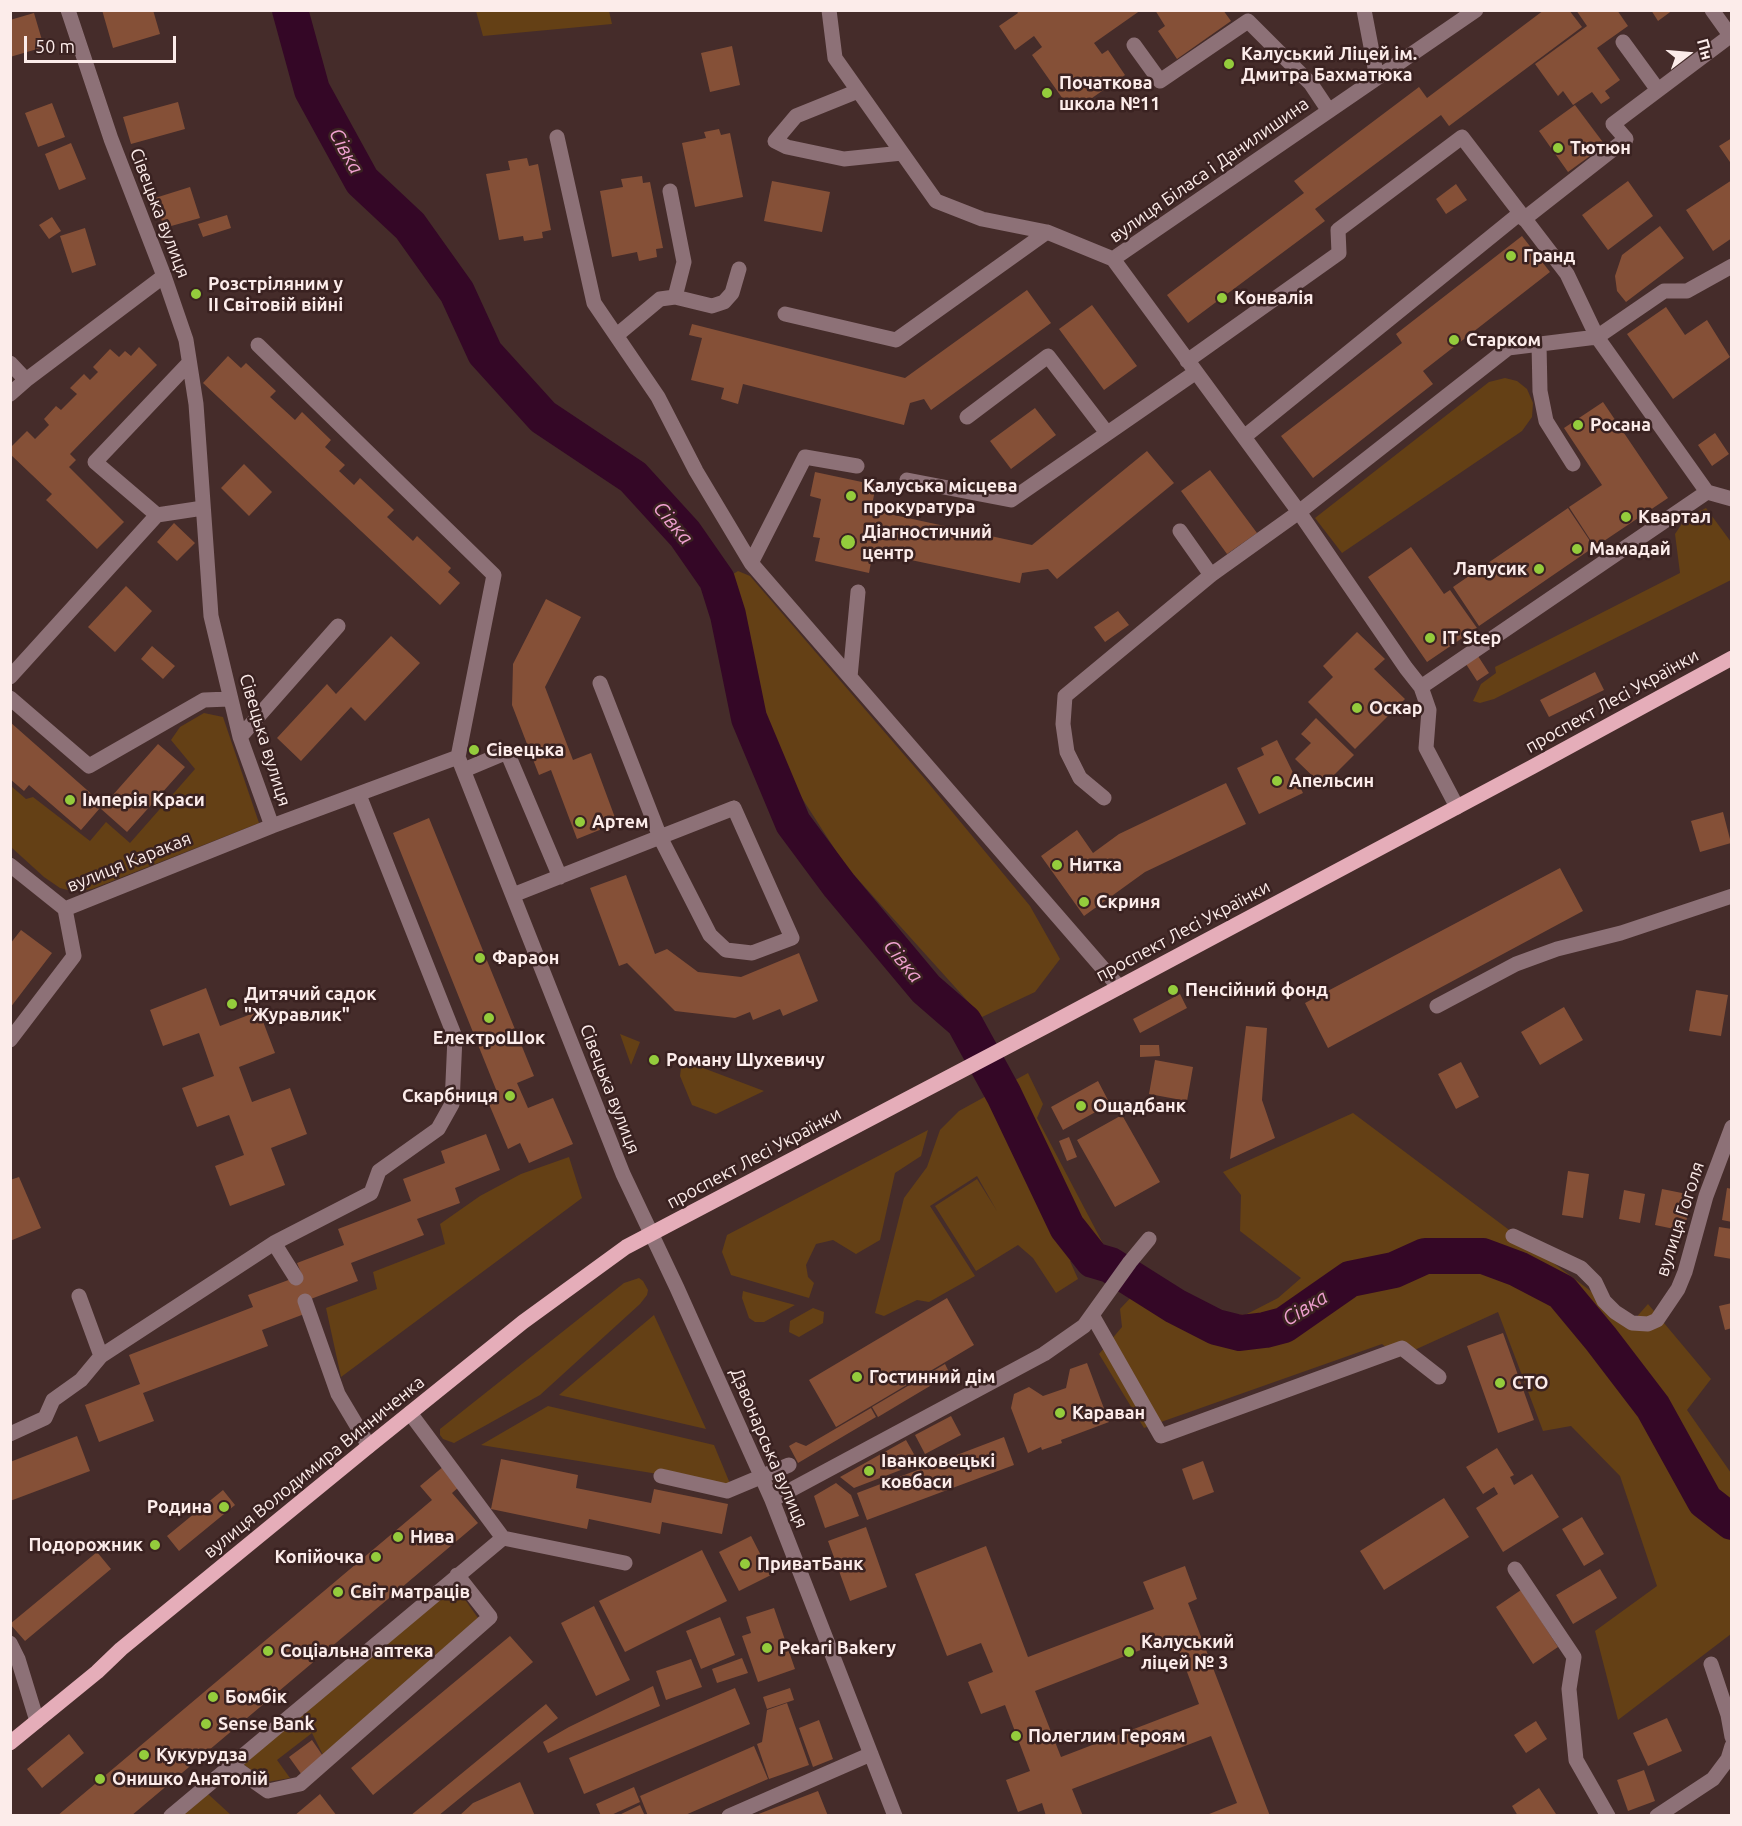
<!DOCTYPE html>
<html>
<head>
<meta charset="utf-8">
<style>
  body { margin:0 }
  #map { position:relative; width:1742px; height:1826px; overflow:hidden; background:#452c2a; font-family:Ubuntu,sans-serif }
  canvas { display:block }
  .frame { position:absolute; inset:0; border:12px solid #fcecea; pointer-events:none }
  .north { position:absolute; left:1658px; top:24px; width:60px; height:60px; -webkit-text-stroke:4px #3a2221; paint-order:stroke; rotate:74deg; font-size:16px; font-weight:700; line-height:24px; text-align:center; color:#fcecea }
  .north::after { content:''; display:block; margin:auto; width:21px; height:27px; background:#fcecea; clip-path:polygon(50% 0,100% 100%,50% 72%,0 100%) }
  .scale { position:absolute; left:24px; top:36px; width:152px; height:27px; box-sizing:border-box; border:3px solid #fcecea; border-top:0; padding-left:8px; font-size:18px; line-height:21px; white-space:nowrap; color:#fcecea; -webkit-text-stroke:4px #3a2221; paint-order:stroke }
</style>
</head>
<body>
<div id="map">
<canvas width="1742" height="1826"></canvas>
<div class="frame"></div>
<div class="north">Пн</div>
<div class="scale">50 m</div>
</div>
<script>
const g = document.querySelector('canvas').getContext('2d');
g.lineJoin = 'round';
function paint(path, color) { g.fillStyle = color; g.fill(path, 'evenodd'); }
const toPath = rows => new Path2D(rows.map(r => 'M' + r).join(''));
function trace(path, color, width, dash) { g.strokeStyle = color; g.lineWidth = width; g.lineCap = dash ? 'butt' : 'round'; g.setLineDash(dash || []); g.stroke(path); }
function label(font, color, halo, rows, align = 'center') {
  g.font = font + ' Ubuntu,sans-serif'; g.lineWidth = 5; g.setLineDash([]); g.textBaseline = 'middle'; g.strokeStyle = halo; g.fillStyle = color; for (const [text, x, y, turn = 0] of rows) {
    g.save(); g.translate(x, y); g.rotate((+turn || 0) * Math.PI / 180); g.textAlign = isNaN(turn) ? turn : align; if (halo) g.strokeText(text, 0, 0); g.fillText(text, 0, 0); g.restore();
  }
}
paint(toPath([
  [476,11,609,11,612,24,483,36],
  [1505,378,1517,381,1527,389,1533,403,1532,417,1522,431,1342,553,1315,518,1489,382],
  [1706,508,1731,542,1731,580,1494,699,1480,703,1473,701,1481,684,1496,673,1495,667,1680,573,1675,534,1685,519],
  [738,571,750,576,925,779,1030,906,1060,959,1035,992,982,1017,845,865,798,792,763,713,747,658,727,578],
  [204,713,223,717,259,823,92,889,75,892,60,888,44,877,11,847,11,786,26,799,33,797,90,841,106,822,130,843,195,769,171,740,180,727],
  [620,1034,640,1042,631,1065],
  [682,1060,764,1091,716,1114,692,1105,680,1076],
  [1028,1073,1043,1104,1037,1118,1109,1255,1070,1261,1078,1279,1056,1293,1033,1258,1018,1245,976,1271,935,1206,977,1179,997,1211,977,1176,930,1206,975,1276,929,1302,917,1300,884,1316,875,1313,904,1198,927,1167,940,1130,959,1111],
  [1353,1113,1604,1301,1633,1321,1648,1304,1711,1379,1687,1410,1731,1473,1731,1634,1618,1720,1595,1631,1657,1586,1620,1476,1571,1426,1543,1431,1498,1312,1399,1357,1382,1344,1144,1428,1099,1354,1122,1327,1120,1309,1149,1278,1207,1311,1245,1315,1278,1298,1301,1278,1240,1231,1241,1195,1223,1172],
  [928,1130,921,1156,895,1173,880,1240,856,1254,833,1240,816,1244,806,1265,808,1277,814,1283,809,1298,731,1275,722,1252,727,1235],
  [569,1157,582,1198,341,1377,326,1308,377,1289,373,1272,445,1244,440,1224,480,1196,521,1174],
  [639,1278,643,1281,648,1290,647,1295,640,1304,540,1395,454,1443,443,1439,440,1435,440,1429,624,1283],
  [743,1291,795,1305,764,1322,755,1322,749,1318,742,1298],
  [813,1308,824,1312,823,1323,799,1337,789,1332,790,1321],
  [654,1315,706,1429,559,1395],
  [548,1406,714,1445,731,1486,481,1445],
  [454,1584,478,1618,325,1759,312,1733,277,1760,290,1778,267,1782,242,1763],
  [208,1794,231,1815,182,1816]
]), '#644015');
trace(toPath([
  [290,10,312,90,362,181,410,226,457,292,485,353,543,417,633,477,685,534,717,580,728,615,749,718,793,823,839,885,926,989,964,1022,1004,1095,1067,1227,1093,1260,1110,1265,1175,1306,1216,1327,1240,1333,1265,1330,1284,1325,1350,1279,1394,1270,1425,1256,1483,1256,1518,1269,1562,1292,1601,1339,1653,1407,1705,1501,1732,1522]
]), '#340726', 36);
paint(toPath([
  [102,10,153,10,160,34,113,48],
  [1016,10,1141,10,1094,43,1102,54,1108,50,1125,75,1072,112,1032,55,1042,47,1034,36,1015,50,999,26,1018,13],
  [1155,10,1223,10,1231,21,1177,59,1158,31,1165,26],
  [1544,10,1569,10,1582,27,1449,126,1441,115,1315,209,1325,221,1188,323,1167,295,1304,193,1294,181,1419,87,1427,98],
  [1576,10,1617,10,1628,26,1597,48,1620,80,1605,91,1610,98,1601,104,1592,92,1573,105,1563,91,1558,96,1535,64,1587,26],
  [1651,10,1673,10,1658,21],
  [34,13,44,47,10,57,10,20],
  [732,46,740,85,710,92,701,53],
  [178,102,185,129,131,144,123,117],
  [52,103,65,137,38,147,25,113],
  [1575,105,1605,145,1568,172,1539,131],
  [719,129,721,135,730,133,743,197,695,207,682,143,706,138,704,132],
  [1732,138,1732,165,1719,146],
  [71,143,86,179,59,190,45,154],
  [527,158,529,166,538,164,551,230,542,232,543,238,524,241,523,236,499,240,486,174,510,170,508,161],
  [642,176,643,183,650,182,663,248,656,249,657,257,639,261,637,252,612,257,600,191,623,187,621,179],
  [1732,180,1732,238,1713,251,1686,210],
  [772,181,830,192,822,232,764,221],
  [1628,181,1653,216,1608,250,1582,215],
  [1456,184,1467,200,1446,214,1436,199],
  [190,187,200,218,164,228,155,198],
  [227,215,231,228,203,237,198,224],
  [52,217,61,231,49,239,39,225],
  [1660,226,1684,258,1626,302,1617,291,1615,276,1622,255],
  [85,228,96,265,72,273,60,236],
  [1522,236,1550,272,1423,371,1433,384,1313,478,1281,436,1402,343,1396,334],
  [1027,290,1051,323,931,410,924,399,910,403,908,394,910,403,904,425,743,384,738,404,721,399,724,388,691,380,702,338,689,335,692,324,905,378],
  [1092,305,1137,366,1104,390,1059,329],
  [1666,307,1685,335,1707,320,1730,357,1673,399,1627,334],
  [139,347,157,365,70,454,76,460,69,467,124,522,97,549,46,500,52,494,10,454,10,448,27,431,35,439,49,425,44,419,56,406,61,410,77,394,70,388,84,374,90,380,98,372,93,367,110,349,119,357,125,351,131,356],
  [228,356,241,368,246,363,276,391,270,397,295,420,302,412,331,440,325,447,345,465,339,471,354,485,360,478,394,510,387,517,413,541,417,536,451,568,448,572,460,583,440,605,203,383],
  [1603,402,1668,498,1595,547,1569,507,1602,485,1564,428],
  [1035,408,1056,435,1011,469,990,441],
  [1715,433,1729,454,1712,466,1698,445],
  [1147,451,1174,483,1057,579,1048,569,1022,573,1020,583,873,552,869,573,815,561,820,538,813,537,821,499,810,496,815,472,876,485,871,510,1032,545],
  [244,464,272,492,249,516,221,488],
  [1210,470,1257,533,1227,554,1181,491],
  [1568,508,1594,547,1479,626,1453,587],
  [174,523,195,543,177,561,157,542],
  [1411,547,1444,594,1450,590,1477,628,1427,662,1368,577],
  [126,586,152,611,115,652,88,627],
  [546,599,581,617,545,687,573,760,591,753,617,823,577,839,551,770,539,775,512,705,513,664],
  [1118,611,1129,625,1105,642,1094,627],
  [1357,632,1385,659,1374,669,1405,699,1355,749,1308,702,1333,677,1323,666],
  [391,636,420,663,365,721,351,707,301,761,277,738,327,684,336,694],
  [152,646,175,666,163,679,141,659],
  [1478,656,1489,673,1477,681,1466,664],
  [1595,672,1604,690,1549,717,1540,700],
  [1316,718,1354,755,1323,786,1295,759,1311,743,1301,734],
  [10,722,104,805,158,744,185,767,127,832,100,808,81,830,29,785,24,791,10,779],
  [1277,740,1303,793,1259,814,1237,768,1264,755,1261,748],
  [1226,783,1246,824,1145,872,1084,916,1041,856,1077,830,1093,853,1119,834],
  [1723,812,1731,843,1700,852,1691,821],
  [429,818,534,1076,517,1083,528,1108,553,1098,573,1144,529,1163,520,1143,508,1149,486,1097,497,1092,393,833],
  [1560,868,1583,911,1328,1048,1305,1003],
  [626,875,655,954,667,949,698,972,741,977,799,953,818,1001,783,1016,780,1009,753,1020,750,1012,735,1018,675,1011,627,963,619,966,590,888],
  [21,930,52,953,10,1008,10,944],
  [206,988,220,1026,259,1011,275,1053,239,1067,252,1102,290,1088,307,1134,271,1148,285,1185,230,1206,215,1166,244,1155,229,1115,197,1127,182,1088,214,1076,199,1033,163,1046,150,1010],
  [1696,990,1728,995,1721,1036,1689,1031],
  [1180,994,1187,1008,1140,1033,1133,1019],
  [1564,1007,1583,1040,1540,1065,1521,1032],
  [1246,1026,1267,1028,1262,1100,1275,1138,1230,1159],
  [1140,1045,1159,1045,1160,1056,1140,1057],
  [1155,1060,1193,1067,1187,1101,1149,1094],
  [1461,1062,1479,1097,1456,1109,1438,1074],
  [1098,1081,1110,1104,1063,1130,1051,1107],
  [1122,1115,1160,1182,1115,1207,1077,1140],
  [486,1134,500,1170,455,1188,460,1203,417,1219,424,1235,351,1263,358,1281,303,1302,307,1313,262,1330,268,1346,143,1393,154,1421,99,1442,85,1405,140,1384,129,1355,253,1307,248,1295,302,1275,297,1263,344,1245,338,1229,411,1201,403,1179,445,1163,441,1151],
  [1069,1137,1077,1157,1067,1161,1059,1141],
  [1568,1171,1589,1174,1583,1218,1562,1215],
  [19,1177,41,1228,10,1241,10,1180],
  [1727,1188,1732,1189,1732,1222,1722,1220],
  [1662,1189,1692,1195,1684,1231,1655,1225],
  [1624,1190,1645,1194,1640,1223,1619,1219],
  [1719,1227,1732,1229,1732,1259,1714,1256],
  [947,1298,974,1345,836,1427,809,1380],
  [1732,1303,1732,1328,1725,1330,1719,1306],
  [1503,1333,1534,1420,1498,1433,1467,1346],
  [1087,1363,1109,1422,1061,1440,1062,1443,1042,1450,1041,1447,1028,1453,1011,1408,1014,1394,1029,1387,1043,1396,1066,1388,1070,1369],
  [945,1364,950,1374,878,1417,872,1407],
  [871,1408,876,1417,798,1463,789,1446,796,1442,806,1446],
  [951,1416,961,1435,925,1454,915,1435],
  [77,1436,90,1471,10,1501,10,1462],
  [1004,1437,1014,1465,867,1520,857,1493],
  [906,1440,919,1463,854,1488,840,1477],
  [1497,1448,1514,1475,1510,1477,1514,1485,1532,1474,1559,1517,1503,1552,1476,1508,1498,1494,1494,1487,1483,1494,1466,1467],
  [501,1459,578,1475,576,1488,651,1503,654,1489,728,1504,722,1534,662,1522,660,1534,589,1519,587,1529,491,1509],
  [1203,1461,1214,1492,1193,1500,1182,1469],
  [444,1466,460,1486,452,1493,478,1523,131,1816,57,1816,432,1500,420,1486],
  [836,1483,851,1495,859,1516,825,1528,814,1496],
  [223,1490,235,1505,179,1551,167,1536],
  [1444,1498,1469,1537,1384,1590,1360,1551],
  [1582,1517,1604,1554,1584,1566,1562,1529],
  [866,1527,887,1587,850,1601,828,1541],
  [751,1536,771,1575,739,1591,719,1552],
  [986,1546,1028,1657,1154,1609,1143,1582,1185,1566,1197,1599,1188,1603,1270,1816,1204,1816,1237,1803,1211,1736,1072,1789,1083,1816,1046,1816,1042,1803,1018,1812,1006,1780,1030,1771,1005,1705,981,1714,968,1682,993,1672,981,1643,947,1656,915,1574],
  [1174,1637,1199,1704,1061,1757,1035,1691],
  [702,1550,727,1601,625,1652,599,1601],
  [97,1552,111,1569,25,1641,10,1624],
  [1600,1569,1617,1598,1573,1624,1556,1595],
  [1521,1590,1558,1647,1533,1664,1496,1607],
  [594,1606,630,1680,596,1696,561,1623],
  [774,1608,795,1669,758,1682,742,1636,751,1633,746,1617],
  [720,1617,735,1655,701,1669,686,1631],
  [510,1636,533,1662,373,1795,351,1768],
  [742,1658,748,1673,717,1683,712,1669],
  [691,1659,702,1687,666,1700,656,1671],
  [653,1686,660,1706,548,1753,543,1742,569,1727],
  [735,1688,750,1724,584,1794,569,1758],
  [790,1688,794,1700,767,1709,763,1697],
  [787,1703,809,1765,769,1779,757,1744,762,1742,767,1710],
  [546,1704,558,1718,438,1816,410,1816],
  [1667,1718,1682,1751,1648,1766,1633,1733],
  [819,1720,833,1759,813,1767,799,1728],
  [1536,1721,1547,1739,1526,1753,1514,1735],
  [69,1734,84,1753,42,1788,27,1769],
  [312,1740,325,1759,302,1775,289,1757],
  [754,1746,768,1779,683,1816,648,1816,640,1796],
  [1644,1770,1655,1801,1628,1811,1617,1780],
  [520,1782,535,1816,459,1816,473,1803],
  [634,1787,640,1802,609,1816,601,1816,596,1804],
  [1539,1788,1556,1814,1518,1816,1512,1806],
  [818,1791,828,1816,756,1816,756,1815],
  [320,1794,337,1816,294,1816],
  [640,1805,645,1816,617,1816]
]), '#855037');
trace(toPath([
  [68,10,111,139,164,276,186,340,196,404,211,616,240,737,272,826],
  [829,10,835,58,936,201,982,219,1047,232,1113,259,1299,512,1406,668,1421,687,1429,710,1426,748,1457,807],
  [1364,10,1377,78],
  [1712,10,1732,38],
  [1623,42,1658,90],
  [1134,45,1160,81,1248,21,1311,84,1329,111],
  [858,91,796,116,775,141,787,147,844,159,902,153],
  [557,137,594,303,658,397,696,471,751,563,1119,987],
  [670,191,684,262,675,297],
  [1524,219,1626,139,1613,124,1730,36],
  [1113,259,1476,10],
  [785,314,896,340,1047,232],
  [617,335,660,299,675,297,712,306,724,302,732,293,739,269],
  [1539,344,1540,391,1546,421,1573,464],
  [258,345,494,575,458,757],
  [1187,361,1339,253,1338,230,1462,137,1567,274,1597,337,1707,492],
  [10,363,26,380],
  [189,363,95,462,157,515,203,508],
  [10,394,26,380,164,276],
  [967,417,1048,356,1107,433],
  [1244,437,1519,214],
  [907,480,1011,500,1196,372],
  [1180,531,1211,575],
  [751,563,805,457,857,466],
  [10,677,157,515],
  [850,677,858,592],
  [1421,687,1707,492,1732,499],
  [10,698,89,766,204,700,229,699],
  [240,737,338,626],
  [458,757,623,1174,677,1288,772,1500,895,1816],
  [464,770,507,752,560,877],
  [1104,798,1080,778,1067,752,1063,724,1065,696,1211,575,1299,512,1508,348,1597,337,1664,291,1687,291,1732,266],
  [734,808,792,938,752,953,726,950,710,935,660,837,734,808],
  [10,865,65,909,272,826,458,757],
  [513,895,660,837,600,683],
  [1437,1006,1516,964,1557,949,1621,933,1732,896],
  [10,1040,74,956,65,909],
  [1513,1236,1581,1268,1595,1282,1604,1301,1615,1312,1632,1323,1648,1324,1657,1320,1678,1289,1685,1272,1706,1196,1732,1127],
  [274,1243,296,1278],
  [79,1296,101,1356],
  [305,1301,338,1394,369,1446],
  [1092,1315,1161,1436,1402,1348,1439,1377],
  [10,1434,45,1418,53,1400,81,1380,101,1356,274,1243,371,1193,379,1171,438,1129,452,1104,455,1037,359,795],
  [661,1476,727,1491,789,1465],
  [772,1500,1044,1354,1084,1326,1130,1262,1149,1239],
  [503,1538,625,1563],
  [1515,1569,1574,1657,1569,1689,1576,1760,1608,1816],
  [10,1643,18,1659,37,1721],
  [1711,1664,1728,1715,1732,1737],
  [231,1765,268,1791,300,1784,490,1617,457,1575],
  [171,1816,503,1538,410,1413],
  [729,1816,871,1754],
  [1657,1816,1713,1779,1728,1759,1732,1746]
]), '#8d7177', 15);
trace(toPath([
  [10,1743,97,1672,121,1649,369,1446,523,1322,626,1247,1052,1023,1532,767,1732,658]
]), '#e5adb9', 15);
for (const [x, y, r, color] of [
  [1229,64,6,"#94cc3c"],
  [1047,93,6,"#94cc3c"],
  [1558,148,6,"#94cc3c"],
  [1511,256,6,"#94cc3c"],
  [196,294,6,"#94cc3c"],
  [1222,298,6,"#94cc3c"],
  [1454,340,6,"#94cc3c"],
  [1578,425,6,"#94cc3c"],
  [851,496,6,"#94cc3c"],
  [1626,517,6,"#94cc3c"],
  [848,542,8,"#94cc3c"],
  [1577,549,6,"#94cc3c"],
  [1539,569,6,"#94cc3c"],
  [1430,638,6,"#94cc3c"],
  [1357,708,6,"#94cc3c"],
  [474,750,6,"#94cc3c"],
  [1277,781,6,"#94cc3c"],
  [70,800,6,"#94cc3c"],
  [580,822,6,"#94cc3c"],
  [1057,865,6,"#94cc3c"],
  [1084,902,6,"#94cc3c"],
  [480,958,6,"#94cc3c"],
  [1173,990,6,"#94cc3c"],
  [232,1004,6,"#94cc3c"],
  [489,1018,6,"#94cc3c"],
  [654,1060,6,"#94cc3c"],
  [510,1096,6,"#94cc3c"],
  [1081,1106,6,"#94cc3c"],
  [857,1377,6,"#94cc3c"],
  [1500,1383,6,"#94cc3c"],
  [1060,1413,6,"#94cc3c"],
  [869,1471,6,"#94cc3c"],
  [224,1507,6,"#94cc3c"],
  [398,1537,6,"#94cc3c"],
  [155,1545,6,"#94cc3c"],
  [376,1557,6,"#94cc3c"],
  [745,1564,6,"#94cc3c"],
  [338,1592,6,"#94cc3c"],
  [767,1648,6,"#94cc3c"],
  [268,1651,6,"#94cc3c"],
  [1129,1652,6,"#94cc3c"],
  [213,1697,6,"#94cc3c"],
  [206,1724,6,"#94cc3c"],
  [1016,1736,6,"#94cc3c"],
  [144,1755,6,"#94cc3c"],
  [100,1779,6,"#94cc3c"]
]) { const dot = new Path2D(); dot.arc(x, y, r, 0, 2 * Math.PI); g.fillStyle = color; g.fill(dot); trace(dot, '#3a2221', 2); }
label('bold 18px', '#fcecea', '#3a2221', [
  ["Калуський Ліцей ім.",1241,54],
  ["Дмитра Бахматюка",1241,75],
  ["Початкова",1059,83],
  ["школа №11",1059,104],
  ["Тютюн",1570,148],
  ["Гранд",1523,256],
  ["Розстріляним у",208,284],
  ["II Світовій війні",208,305],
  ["Конвалія",1234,298],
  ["Старком",1466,340],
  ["Росана",1590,425],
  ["Калуська місцева",863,486],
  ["прокуратура",863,507],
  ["Квартал",1638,517],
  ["Діагностичний",862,532],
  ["центр",862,553],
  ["Мамадай",1589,549],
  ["Лапусик",1527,569,"right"],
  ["IT Step",1442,638],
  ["Оскар",1369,708],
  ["Сівецька",486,750],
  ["Апельсин",1289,781],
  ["Імперія Краси",82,800],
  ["Артем",592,822],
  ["Нитка",1069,865],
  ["Скриня",1096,902],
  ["Фараон",492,958],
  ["Пенсійний фонд",1185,990],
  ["Дитячий садок",244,994],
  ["\"Журавлик\"",244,1015],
  ["ЕлектроШок",489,1038,"center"],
  ["Роману Шухевичу",666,1060],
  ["Скарбниця",498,1096,"right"],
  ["Ощадбанк",1093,1106],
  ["Гостинний дім",869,1377],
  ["СТО",1512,1383],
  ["Караван",1072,1413],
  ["Іванковецькі",881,1461],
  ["ковбаси",881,1482],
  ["Родина",212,1507,"right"],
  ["Нива",410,1537],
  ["Подорожник",143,1545,"right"],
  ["Копійочка",364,1557,"right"],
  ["ПриватБанк",757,1564],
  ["Світ матраців",350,1592],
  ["Калуський",1141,1642],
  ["ліцей № 3",1141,1663],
  ["Pekari Bakery",779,1648],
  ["Соціальна аптека",280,1651],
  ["Бомбік",225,1697],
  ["Sense Bank",218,1724],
  ["Полеглим Героям",1028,1736],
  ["Кукурудза",156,1755],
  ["Онишко Анатолій",112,1779]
], 'left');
label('18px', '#fcecea', '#3a2221', [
  ["вулиця Біласа і Данилишина",1209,170,-35],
  ["Сівецька вулиця",160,213,69],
  ["проспект Лесі Українки",1612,701,-29],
  ["Сівецька вулиця",265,740,73],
  ["вулиця Каракая",129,862,-22],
  ["проспект Лесі Українки",1183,931,-28],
  ["Сівецька вулиця",610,1089,69],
  ["проспект Лесі Українки",754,1158,-28],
  ["вулиця Гоголя",1680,1219,-72],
  ["Дзвонарська вулиця",769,1448,67],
  ["вулиця Володимира Винниченка",314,1467,-39]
]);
label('italic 20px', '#f0a1d0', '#3a2221', [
  ["Сівка",346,151,61],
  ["Сівка",673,523,50],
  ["Сівка",903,961,51],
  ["Сівка",1305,1308,-32]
]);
</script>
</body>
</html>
